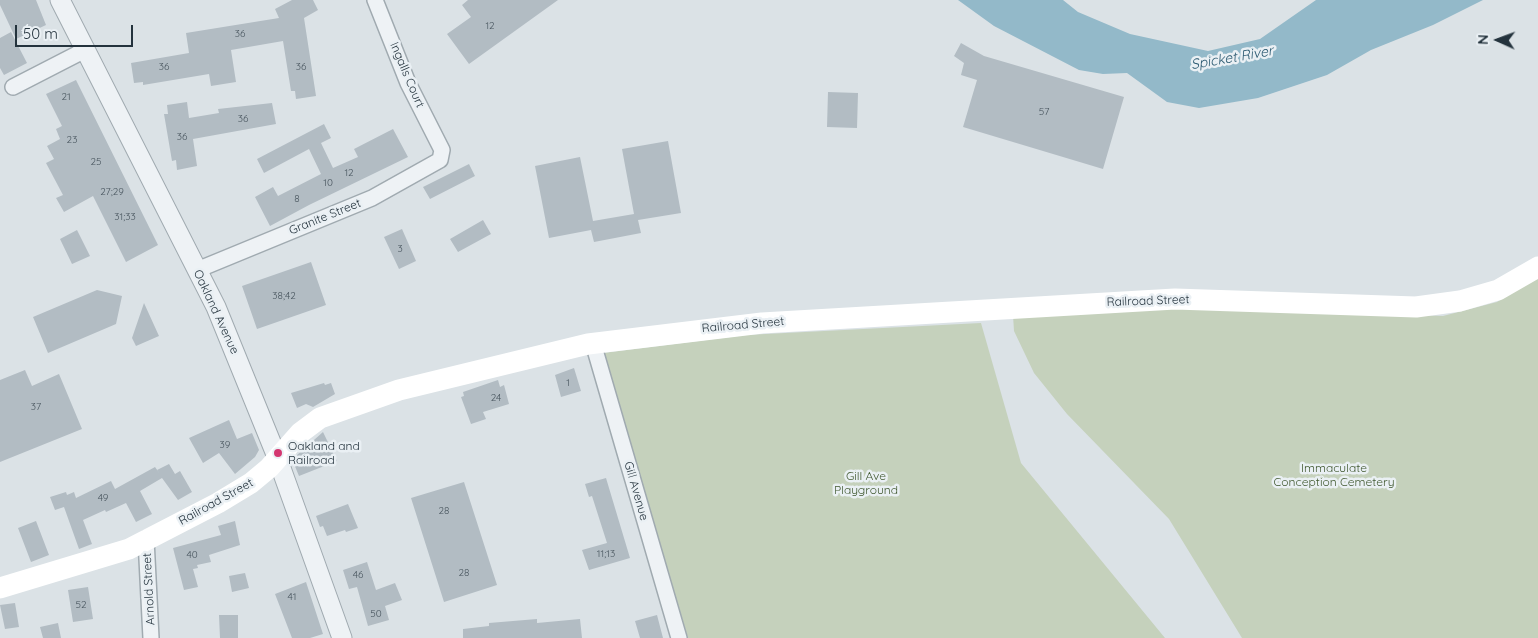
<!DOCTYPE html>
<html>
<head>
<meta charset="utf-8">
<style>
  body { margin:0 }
  #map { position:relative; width:1538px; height:638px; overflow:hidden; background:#dbe2e6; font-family:Quicksand,sans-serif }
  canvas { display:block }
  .north { position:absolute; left:1473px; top:15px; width:50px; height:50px; -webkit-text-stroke:4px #eaf0f4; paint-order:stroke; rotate:272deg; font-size:14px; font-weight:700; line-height:20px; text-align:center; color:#24333d }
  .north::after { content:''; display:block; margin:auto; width:18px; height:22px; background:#24333d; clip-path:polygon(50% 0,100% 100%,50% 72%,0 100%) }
  .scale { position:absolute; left:15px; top:25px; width:118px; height:22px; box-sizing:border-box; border:2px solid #24333d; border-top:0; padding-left:6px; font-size:15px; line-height:18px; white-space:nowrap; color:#24333d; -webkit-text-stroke:4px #eaf0f4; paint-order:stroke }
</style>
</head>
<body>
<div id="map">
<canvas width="1538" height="638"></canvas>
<div class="north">N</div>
<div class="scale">50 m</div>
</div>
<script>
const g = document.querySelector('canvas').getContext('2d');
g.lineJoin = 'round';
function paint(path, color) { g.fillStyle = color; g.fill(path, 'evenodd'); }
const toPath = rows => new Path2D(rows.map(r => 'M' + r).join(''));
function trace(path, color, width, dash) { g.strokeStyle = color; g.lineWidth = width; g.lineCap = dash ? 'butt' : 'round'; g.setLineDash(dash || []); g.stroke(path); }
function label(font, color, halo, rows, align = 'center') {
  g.font = font + ' Quicksand,sans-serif'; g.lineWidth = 5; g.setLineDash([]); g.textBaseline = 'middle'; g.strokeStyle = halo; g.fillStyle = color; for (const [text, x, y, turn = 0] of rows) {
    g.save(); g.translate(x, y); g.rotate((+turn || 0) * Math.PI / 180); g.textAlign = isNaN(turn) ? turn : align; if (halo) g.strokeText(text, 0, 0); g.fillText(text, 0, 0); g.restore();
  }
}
paint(toPath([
  [1538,277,1538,638,1242,638,1169,519,1067,414,1034,373,1014,331,1013,315,1185,307,1443,316,1497,302],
  [981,323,1021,463,1165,638,688,638,603,353,746,335]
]), '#c5d1bc');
paint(toPath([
  [958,0,1063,0,1078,12,1130,34,1208,51,1260,39,1316,0,1483,0,1433,25,1371,50,1327,75,1258,98,1199,108,1167,102,1127,73,1103,74,1079,70,994,26]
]), '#93b9c9');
paint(toPath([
  [0,0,36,0,46,25,16,39,0,5],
  [292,0,313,0,318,10,304,18,316,96,296,99,295,91,291,91,283,41,231,50,236,82,211,86,209,74,143,85,143,82,134,83,131,63,189,53,186,33,279,18,275,9],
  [468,0,558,0,469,64,447,34,471,17,462,5],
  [11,32,27,63,4,75,0,68,0,38],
  [961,43,984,56,1124,97,1103,169,963,127,977,80,961,75,964,63,954,56],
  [76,80,158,245,126,262,93,196,64,212,56,198,63,195,46,163,54,159,47,146,60,139,56,129,62,126,46,94],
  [828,92,858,93,857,128,827,127],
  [187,102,189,118,219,113,218,109,272,103,276,124,193,139,197,166,177,170,176,160,172,161,164,114,168,114,167,105],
  [324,124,331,138,321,143,333,168,358,157,354,149,393,129,408,157,309,205,270,226,255,197,273,187,278,196,321,174,309,149,264,173,257,159],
  [668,141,681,213,638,220,641,233,594,242,591,230,549,238,535,166,580,157,593,221,634,214,622,149],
  [469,164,475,176,430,199,423,187],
  [483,220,491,234,458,252,450,239],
  [402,229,416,261,399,269,384,237],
  [77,230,90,256,72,264,60,239],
  [311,262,326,305,257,329,242,286],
  [97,290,122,296,116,324,48,353,33,317],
  [144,303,159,336,136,346,132,338],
  [574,368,581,391,561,397,555,375],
  [25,370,32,386,59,374,82,429,0,462,0,380],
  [498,380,500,387,504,385,509,404,483,412,486,419,471,424,461,397,464,396,463,392],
  [324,383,325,385,331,383,335,394,313,407,306,404,297,408,291,393],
  [229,420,237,439,252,433,259,450,255,457,235,474,219,453,203,463,189,438],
  [323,432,337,461,299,476,294,464,300,462,297,455],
  [169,464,175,474,180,471,192,492,178,500,162,478,140,491,152,514,136,522,126,503,106,512,105,510,83,520,92,544,79,549,64,507,55,510,50,497,66,492,67,495,74,492,76,498,111,481,115,489,155,467,160,474,157,470],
  [606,478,630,558,589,570,582,550,607,543,592,496,589,497,585,484],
  [464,482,497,585,444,602,411,498],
  [348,504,358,528,346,532,345,530,327,536,323,526,320,527,316,516],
  [36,521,49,555,31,562,18,528],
  [235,521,240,545,209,555,211,562,197,565,198,568,193,569,198,587,184,590,173,548,221,535,218,526],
  [367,562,376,590,395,583,402,600,385,606,389,620,368,626,357,587,349,589,343,570],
  [245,573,249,588,232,592,229,576],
  [306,582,323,634,310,638,292,638,275,594],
  [88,587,93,619,73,622,68,590],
  [15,603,19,627,5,629,0,605],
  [219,615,238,615,238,638,220,638],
  [657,615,663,638,640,638,635,621],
  [537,619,537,623,580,619,582,638,463,638,463,629,489,626,489,623],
  [58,623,61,638,43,638,40,627]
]), '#b2bcc3');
const minor = toPath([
  [13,87,85,50],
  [197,270,372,198,440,160,442,150,408,83,375,0],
  [593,343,679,638],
  [146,539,151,638]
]);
const tertiary = toPath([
  [60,0,216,307,277,457,342,638]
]);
trace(minor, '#a0aab0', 18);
trace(tertiary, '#a0aab0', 21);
trace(minor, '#eef2f5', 15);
trace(tertiary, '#eef2f5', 19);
trace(toPath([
  [0,588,129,549,218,503,251,483,269,468,300,433,320,418,399,390,588,344,762,323,1175,299,1416,307,1460,301,1498,290,1538,267]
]), '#fff', 21);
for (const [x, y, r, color] of [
  [278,453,5,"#d43770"]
]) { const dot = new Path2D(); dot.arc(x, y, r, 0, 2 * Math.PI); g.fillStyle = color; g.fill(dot); trace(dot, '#eaf0f4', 2); }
label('10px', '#48555e', null, [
  ["12",490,26],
  ["36",240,34],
  ["36",164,67],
  ["36",301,67],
  ["21",66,97],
  ["57",1044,112],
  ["36",243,119],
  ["36",182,137],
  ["23",72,140],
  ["25",96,162],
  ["12",349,173],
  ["10",328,183],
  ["27;29",112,192],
  ["8",297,199],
  ["31;33",125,217],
  ["3",400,249],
  ["38;42",284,296],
  ["1",568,383],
  ["24",496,398],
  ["37",36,407],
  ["39",225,445],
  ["49",103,498],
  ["28",444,511],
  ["11;13",606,554],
  ["40",192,555],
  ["28",464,573],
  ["46",358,575],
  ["41",292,597],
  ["52",81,605],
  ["50",376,614]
]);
label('12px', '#24333d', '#eaf0f4', [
  ["Ingalls Court",407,75,67],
  ["Granite Street",325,217,-22],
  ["Railroad Street",1148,301,-2],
  ["Oakland Avenue",216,312,65],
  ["Railroad Street",743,325,-5],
  ["Gill Avenue",636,491,74],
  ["Railroad Street",216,502,-29],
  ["Arnold Street",149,589,-93]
]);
label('12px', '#24333d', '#eaf0f4', [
  ["Oakland and",288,446],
  ["Railroad",288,460]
], 'left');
label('12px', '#415931', '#eaf0f4', [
  ["Immaculate",1334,468],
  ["Conception Cemetery",1334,482],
  ["Gill Ave",866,476],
  ["Playground",866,490]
]);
label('italic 14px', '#2d5b72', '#eaf0f4', [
  ["Spicket River",1232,58,-10]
]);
</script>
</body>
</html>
